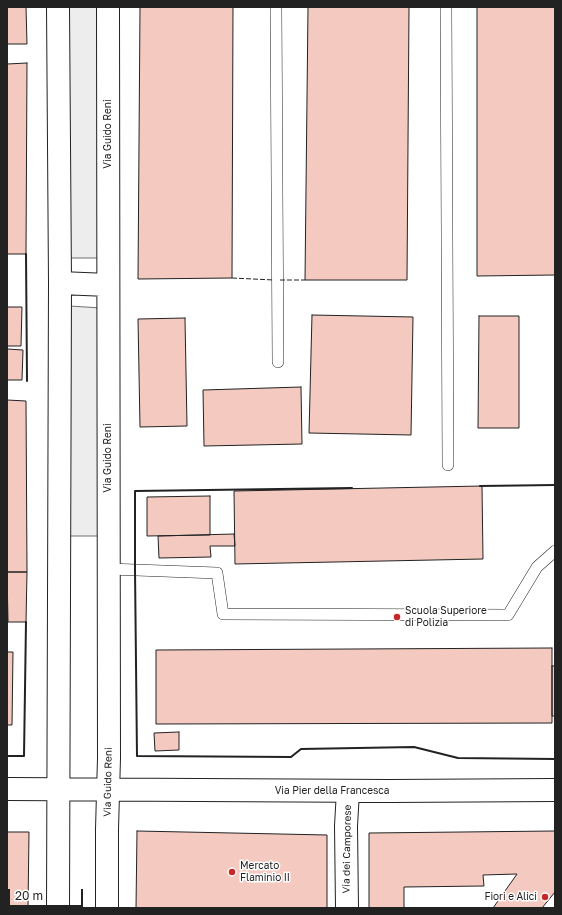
<!DOCTYPE html>
<html>
<head>
<meta charset="utf-8">
<style>
  body { margin:0 }
  #map { position:relative; width:562px; height:915px; overflow:hidden; background:#fff; font-family:"Golos Text",sans-serif }
  canvas { display:block }
  .frame { position:absolute; inset:0; border:8px solid #222; pointer-events:none }
  .scale { position:absolute; left:8px; top:889px; width:75px; height:18px; box-sizing:border-box; border:2px solid #222; border-top:0; padding-left:5px; font-size:12px; line-height:14px; white-space:nowrap; color:#222; -webkit-text-stroke:3px #fff; paint-order:stroke }
</style>
</head>
<body>
<div id="map">
<canvas width="562" height="915"></canvas>
<div class="frame"></div>
<div class="scale">20 m</div>
</div>
<script>
const g = document.querySelector('canvas').getContext('2d');
g.lineJoin = 'round';
function paint(path, color) { g.fillStyle = color; g.fill(path, 'evenodd'); }
const toPath = rows => new Path2D(rows.map(r => 'M' + r).join(''));
function trace(path, color, width, dash) { g.strokeStyle = color; g.lineWidth = width; g.lineCap = dash ? 'butt' : 'round'; g.setLineDash(dash || []); g.stroke(path); }
function label(font, color, halo, rows, align = 'center') {
  g.font = font + ' "Golos Text",sans-serif'; g.lineWidth = 3; g.setLineDash([]); g.textBaseline = 'middle'; g.strokeStyle = halo; g.fillStyle = color; for (const [text, x, y, turn = 0] of rows) {
    g.save(); g.translate(x, y); g.rotate((+turn || 0) * Math.PI / 180); g.textAlign = isNaN(turn) ? turn : align; if (halo) g.strokeText(text, 0, 0); g.fillText(text, 0, 0); g.restore();
  }
}
const parking = toPath([
  [64,7,99,7,99,258,64,258,64,7],
  [70,306,101,308,98,536,68,536,70,306]
]);
paint(parking, '#ededed');
trace(parking, '#6f6f6f', 1);
const building = toPath([
  [7,7,26,7,27,44,7,44,7,7],
  [140,7,233,7,232,278,138,279,140,7],
  [308,7,409,7,407,280,305,280,308,7],
  [477,7,555,7,555,275,477,276,477,7],
  [27,63,26,254,7,254,7,64,27,63],
  [7,307,22,307,21,346,7,346,7,307],
  [312,315,413,317,411,435,309,433,312,315],
  [479,316,519,316,519,428,478,428,479,316],
  [185,318,187,426,140,427,138,319,185,318],
  [7,349,23,350,22,380,7,380,7,349],
  [301,387,302,444,204,446,203,390,301,387],
  [7,400,26,401,27,572,7,572,7,400],
  [482,486,483,559,235,564,234,491,482,486],
  [210,496,210,535,147,536,147,497,210,496],
  [234,534,235,546,210,546,211,557,159,558,158,536,234,534],
  [7,572,27,572,26,622,8,622,7,572],
  [552,648,552,723,156,724,156,650,552,648],
  [7,652,13,652,12,725,7,725,7,652],
  [552,666,555,666,555,716,552,716,552,666],
  [179,732,179,750,155,751,154,733,179,732],
  [137,831,327,835,327,908,136,908,137,831],
  [555,831,555,892,542,908,493,908,517,874,483,875,484,886,404,887,404,908,369,908,369,833,555,831],
  [7,832,29,832,28,908,7,908,7,832]
]);
paint(building, '#f3c9c0');
trace(building, '#222', 1);
const lane = toPath([
  [276,7,278,362],
  [446,7,448,465],
  [109,569,217,573,223,614,508,615,537,567,555,551]
]);
const street = toPath([
  [60,283,108,285],
  [7,789,390,791,555,790],
  [58,908,60,283,58,7],
  [107,908,107,829,109,758,108,7],
  [347,908,346,826,348,791]
]);
trace(lane, '#222', 12);
trace(street, '#222', 24);
trace(lane, '#fff', 11);
trace(street, '#fff', 22);
trace(toPath([
  [232,278,274,280],
  [280,280,305,280]
]), '#222', 1, [5, 2]);
trace(toPath([
  [26,254,27,381],
  [480,486,555,485],
  [352,488,135,491,135,570,137,756,291,757,301,749,414,747,458,758,555,759],
  [7,756,24,756,26,622]
]), '#222', 2);
for (const [x, y, r, color] of [
  [397,617,4,"#c62828"],
  [232,872,4,"#c62828"],
  [545,897,4,"#c62828"]
]) { const dot = new Path2D(); dot.arc(x, y, r, 0, 2 * Math.PI); g.fillStyle = color; g.fill(dot); trace(dot, '#fff', 1.5); }
label('10px', '#222', '#fff', [
  ["Via Guido Reni",108,134,-90],
  ["Via Guido Reni",108,458,-90],
  ["Via Guido Reni",108,782,-89],
  ["Via Pier della Francesca",332,791],
  ["Via dei Camporese",347,849,-89]
]);
label('10px', '#222', '#fff', [
  ["Scuola Superiore",405,611],
  ["di Polizia",405,623],
  ["Mercato",240,866],
  ["Flaminio II",240,878],
  ["Fiori e Alici",537,897,"right"]
], 'left');
</script>
</body>
</html>
